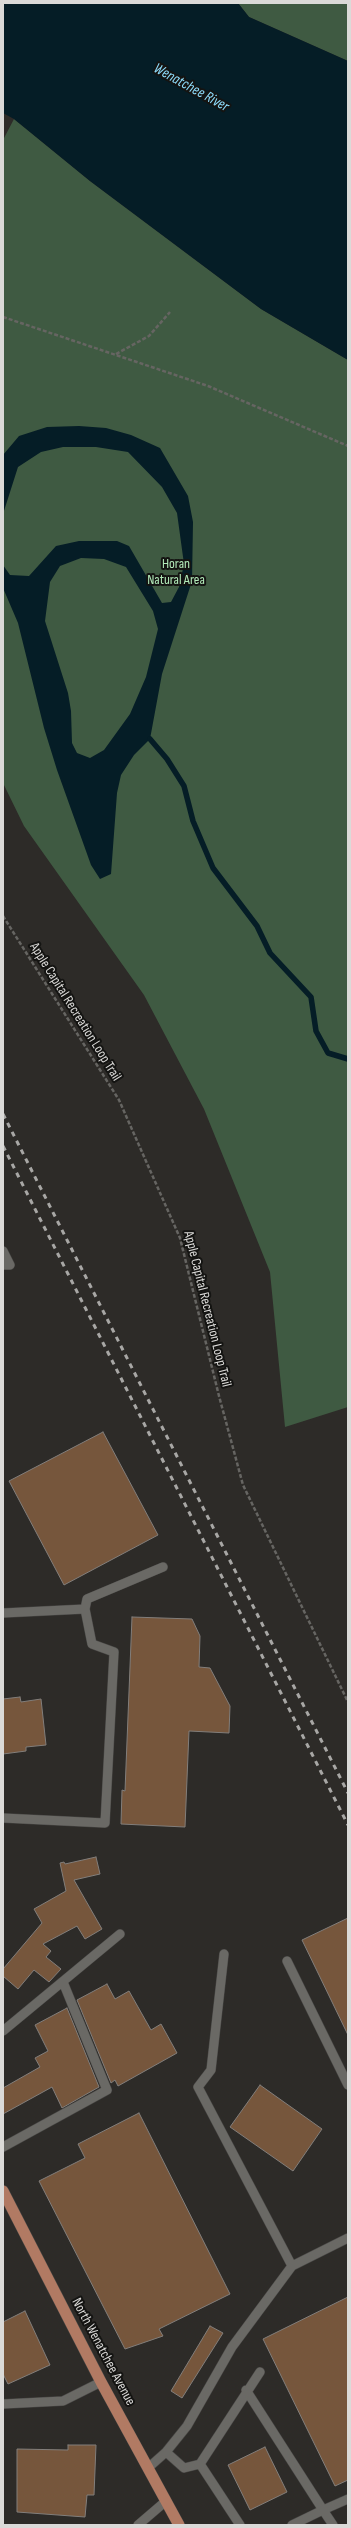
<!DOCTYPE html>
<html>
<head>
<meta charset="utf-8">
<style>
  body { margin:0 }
  #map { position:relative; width:351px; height:2528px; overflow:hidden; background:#2d2b28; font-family:"Sofia Sans Condensed",sans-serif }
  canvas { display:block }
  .frame { position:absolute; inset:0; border:4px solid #dbdad8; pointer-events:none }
</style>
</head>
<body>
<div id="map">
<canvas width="351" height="2528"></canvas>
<div class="frame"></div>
</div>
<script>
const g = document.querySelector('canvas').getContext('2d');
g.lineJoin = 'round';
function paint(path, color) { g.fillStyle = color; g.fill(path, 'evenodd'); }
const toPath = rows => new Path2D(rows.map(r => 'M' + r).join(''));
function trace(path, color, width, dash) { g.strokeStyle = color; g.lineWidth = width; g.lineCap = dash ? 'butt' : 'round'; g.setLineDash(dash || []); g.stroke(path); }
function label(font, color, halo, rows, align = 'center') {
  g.font = font + ' "Sofia Sans Condensed",sans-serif'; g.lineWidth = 4; g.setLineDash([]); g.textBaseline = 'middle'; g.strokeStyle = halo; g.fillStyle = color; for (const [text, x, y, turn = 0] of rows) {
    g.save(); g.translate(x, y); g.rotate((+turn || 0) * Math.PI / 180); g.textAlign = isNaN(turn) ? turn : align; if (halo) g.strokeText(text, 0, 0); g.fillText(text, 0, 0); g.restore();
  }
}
paint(toPath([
  [238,3,348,3,348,61,249,17],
  [14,119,90,181,261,309,348,360,348,1407,285,1427,270,1272,204,1109,144,995,24,826,3,783,3,140]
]), '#3f5a42');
paint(toPath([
  [3,3,238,3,249,17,348,61,348,360,261,309,90,181,14,119,3,113],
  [79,426,106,428,131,435,160,448,188,496,193,522,192,581,162,674,150,739,134,755,121,775,117,793,111,874,100,879,91,865,57,770,44,728,18,623,3,588,3,565,10,575,29,576,56,546,79,541,117,541,129,546,162,603,171,602,179,587,184,564,177,513,162,487,128,452,96,447,63,447,41,452,18,467,3,514,3,455,19,436,47,427],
  [81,558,104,559,126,567,153,611,158,629,146,677,130,714,104,750,90,758,77,753,72,743,71,711,68,693,45,621,50,582,60,566]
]), '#051d26');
trace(toPath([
  [150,739,167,759,184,786,193,821,213,868,257,926,270,953,311,997,316,1031,328,1053,348,1059]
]), '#051d26', 5.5);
const building = toPath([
  [103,1432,158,1535,64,1585,9,1481,103,1432],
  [132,1617,192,1619,200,1636,199,1667,210,1668,230,1706,229,1733,189,1731,185,1827,121,1824,122,1790,125,1791,132,1617],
  [20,1697,21,1702,41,1699,46,1745,26,1747,26,1751,3,1754,3,1699,20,1697],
  [96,1857,100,1874,74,1880,102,1929,85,1939,77,1926,43,1944,51,1951,46,1957,61,1969,49,1982,34,1970,18,1989,3,1976,3,1969,42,1923,34,1909,66,1891,60,1863,64,1862,65,1864,96,1857],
  [348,1918,348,2035,302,1940,348,1918],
  [107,1984,115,1999,129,1991,151,2030,161,2024,177,2053,118,2086,115,2080,111,2083,77,2000,107,1984],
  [67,2008,99,2087,62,2108,52,2087,3,2114,3,2088,40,2067,35,2058,48,2051,35,2025,67,2008],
  [260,2085,322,2129,293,2171,230,2127,260,2085],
  [139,2113,230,2294,159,2329,163,2336,125,2349,39,2181,85,2158,78,2144,139,2113],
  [348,2297,348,2480,335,2486,263,2339,348,2297],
  [25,2311,50,2365,8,2384,3,2374,3,2322,25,2311],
  [210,2326,223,2333,182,2398,171,2391,210,2326],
  [68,2445,96,2445,94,2495,87,2495,85,2517,17,2512,17,2449,68,2450,68,2445],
  [265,2447,287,2492,250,2510,228,2465,265,2447]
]);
paint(building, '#76563c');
trace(building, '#827e7b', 1);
const service = toPath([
  [3,1251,10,1265,3,1265],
  [3,1613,85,1609],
  [3,1818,105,1823,114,1652,92,1644,85,1609,87,1599,163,1567],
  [224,1954,211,2070,198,2087,292,2266,348,2238],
  [287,1961,348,2085],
  [3,2031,120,1934],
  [3,2147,107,2090,63,1982],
  [246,2390,323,2510,292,2525],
  [3,2404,63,2401,101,2382],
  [166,2452,184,2468,200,2464],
  [148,2468,166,2452,187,2426,232,2347,292,2266],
  [138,2525,166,2501],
  [240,2525,200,2464,260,2372],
  [333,2525,323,2510,348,2499]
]);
const primary = toPath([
  [3,2191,101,2382,179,2525]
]);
trace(service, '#484745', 10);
trace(primary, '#484745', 12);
trace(toPath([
  [3,317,208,386,348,446],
  [116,354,149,336,170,312],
  [3,916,119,1100,180,1238,219,1396,243,1485,348,1702]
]), '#666562', 2.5, [4, 2]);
trace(service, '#6a6965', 9);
trace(primary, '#b17a63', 11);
trace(toPath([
  [3,1114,348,1793],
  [3,1146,348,1825]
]), '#a8a7a5', 3, [5, 5]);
label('14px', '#b2eab9', '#141412', [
  ["Horan",176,564],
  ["Natural Area",176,580]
]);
label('14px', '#dbdad8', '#141412', [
  ["Apple Capital Recreation Loop Trail",75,1012,58],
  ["Apple Capital Recreation Loop Trail",207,1309,76],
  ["North Wenatchee Avenue",103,2352,62]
]);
label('italic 15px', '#8ddbfa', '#141412', [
  ["Wenatchee River",191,88,29]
]);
</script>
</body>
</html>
